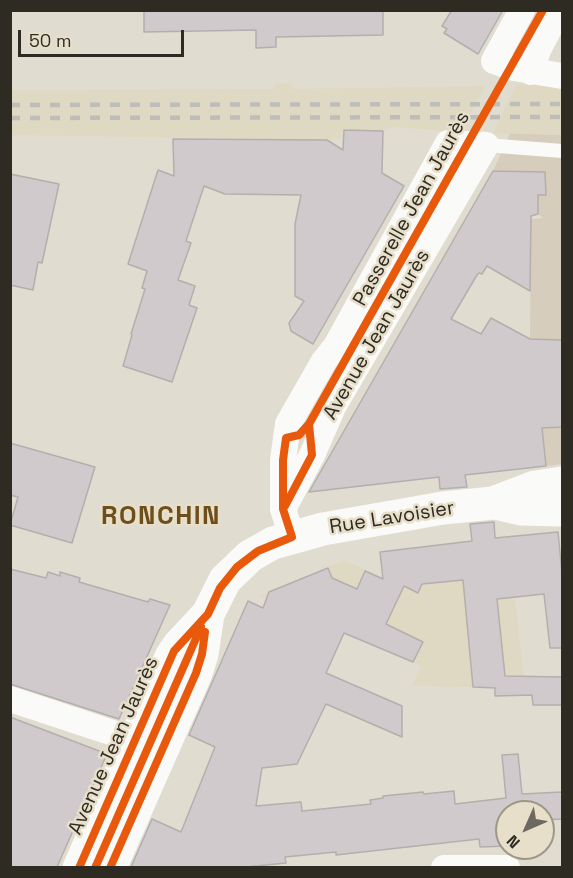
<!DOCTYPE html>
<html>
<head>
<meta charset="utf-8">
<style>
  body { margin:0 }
  #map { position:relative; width:573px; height:878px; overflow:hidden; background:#e1dcd0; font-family:"Space Grotesk",sans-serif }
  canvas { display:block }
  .frame { position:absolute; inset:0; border:12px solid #2e2b23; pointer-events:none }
  .north { position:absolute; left:495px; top:800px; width:60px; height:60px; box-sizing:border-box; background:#e7dfca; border:2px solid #9d9787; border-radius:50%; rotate:225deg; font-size:16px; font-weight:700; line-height:24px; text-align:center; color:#2e2b23 }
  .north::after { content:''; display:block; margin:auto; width:21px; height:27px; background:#6d6960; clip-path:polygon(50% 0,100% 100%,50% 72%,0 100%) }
  .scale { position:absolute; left:18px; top:30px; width:166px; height:27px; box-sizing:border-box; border:3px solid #2e2b23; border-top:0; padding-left:8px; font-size:18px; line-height:21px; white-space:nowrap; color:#2e2b23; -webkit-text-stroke:4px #e7dfca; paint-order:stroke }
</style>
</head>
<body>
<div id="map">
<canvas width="573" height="878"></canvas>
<div class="frame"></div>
<div class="north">N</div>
<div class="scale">50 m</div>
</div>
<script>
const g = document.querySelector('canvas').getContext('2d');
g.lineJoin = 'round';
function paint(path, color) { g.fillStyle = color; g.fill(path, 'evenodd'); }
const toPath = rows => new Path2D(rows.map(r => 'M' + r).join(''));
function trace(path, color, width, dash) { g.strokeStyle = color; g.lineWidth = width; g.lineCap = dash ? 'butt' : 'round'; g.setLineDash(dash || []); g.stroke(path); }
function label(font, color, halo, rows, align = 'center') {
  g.font = font + ' "Space Grotesk",sans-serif'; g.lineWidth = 5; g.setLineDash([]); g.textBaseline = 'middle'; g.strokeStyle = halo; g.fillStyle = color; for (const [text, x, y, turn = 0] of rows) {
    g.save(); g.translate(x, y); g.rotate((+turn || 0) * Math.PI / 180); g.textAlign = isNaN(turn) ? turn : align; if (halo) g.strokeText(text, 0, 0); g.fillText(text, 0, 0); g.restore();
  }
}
paint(toPath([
  [510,133,562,135,562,464,512,470,505,398,474,347,491,318,530,339,531,219,543,218,538,214,538,195,546,195,545,172,493,171]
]), '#d6cdbd');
paint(toPath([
  [291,83,292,89,486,86,459,132,393,127,383,131,327,140,11,135,11,90,275,89,275,84],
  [516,84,562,84,562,135,493,133],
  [508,537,525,688,412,686,421,666,260,596,344,560,405,587,402,549]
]), '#dfd8c3');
const building = toPath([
  [144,10,383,10,383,35,276,37,276,47,256,48,256,30,144,32,144,10],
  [452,10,503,10,478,54,444,33,447,29,442,26,452,10],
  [344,130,383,131,382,173,404,186,313,344,291,331,289,323,304,301,295,296,295,224,301,195,225,194,204,186,186,241,191,243,178,280,195,286,189,305,197,308,172,382,123,366,132,335,131,334,145,289,142,288,147,271,128,264,158,170,174,176,173,139,327,140,343,150,344,130],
  [493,171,545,172,546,195,538,195,538,214,531,216,530,291,487,266,482,274,479,273,477,275,451,319,481,334,491,318,530,339,562,340,562,427,542,428,546,466,465,475,467,487,440,489,439,477,309,492,493,171],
  [10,174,59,184,42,263,38,262,33,290,10,285,10,174],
  [10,443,95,467,72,543,10,525,18,497,10,495,10,443],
  [494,522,495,538,558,532,562,573,562,648,550,648,544,594,497,599,505,676,562,677,562,705,533,705,532,695,495,696,495,688,473,687,463,580,422,584,418,593,404,586,386,624,423,642,413,662,344,633,326,673,402,706,402,737,326,704,297,764,262,768,256,806,301,802,302,811,371,804,370,800,383,798,383,796,423,792,424,794,454,791,455,804,506,798,502,755,518,754,522,794,562,792,562,819,543,820,543,812,507,812,507,846,480,847,479,839,336,855,336,852,285,857,286,863,246,867,131,867,152,819,181,832,215,747,189,735,248,601,263,608,269,592,328,568,332,578,357,589,365,571,383,579,380,552,472,541,470,524,494,522],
  [10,569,46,578,48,572,60,576,60,572,80,578,79,582,148,602,150,599,170,605,119,719,10,684,10,569],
  [10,717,107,754,57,867,10,867,10,717]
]);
paint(building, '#d0cacc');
trace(building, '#b3afad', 1.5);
trace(toPath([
  [486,145,562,151]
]), '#fafaf8', 14);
trace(toPath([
  [522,10,494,61,514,68,562,76],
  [531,72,538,50,559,10],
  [283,509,312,455,333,407,486,145,448,143,336,346,324,361,288,424,283,460,283,509,292,537],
  [10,699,122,736,149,748],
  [444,868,507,868]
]), '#fafaf8', 26);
trace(toPath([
  [495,503,521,509,562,510],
  [79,868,171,657,179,645,208,614,225,580,250,556,273,543,323,529,443,508,493,503,535,487,562,483],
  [110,868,196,673,202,654,208,614]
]), '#fafaf8', 33);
trace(toPath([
  [10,105,562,104],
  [10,118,562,117]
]), '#bebdba', 4.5, [10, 10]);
trace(toPath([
  [285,506,312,455,309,424],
  [79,868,174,651,208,614,220,588,237,567,258,551,292,537,283,509,283,460,286,438,299,435,309,424,543,10],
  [95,868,201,627],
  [110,868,196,673,202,654,205,632]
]), '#e8590c', 8);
label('20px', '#2e2b23', '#e7dfca', [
  ["Passerelle Jean Jaurès",412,209,-61],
  ["Avenue Jean Jaurès",377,335,-60],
  ["Rue Lavoisier",392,518,-9],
  ["Avenue Jean Jaurès",114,746,-66]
]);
g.letterSpacing = '1.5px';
label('bold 26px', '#6e4e1a', '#e7dfca', [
  ["RONCHIN",161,517]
]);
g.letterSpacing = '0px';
</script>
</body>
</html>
